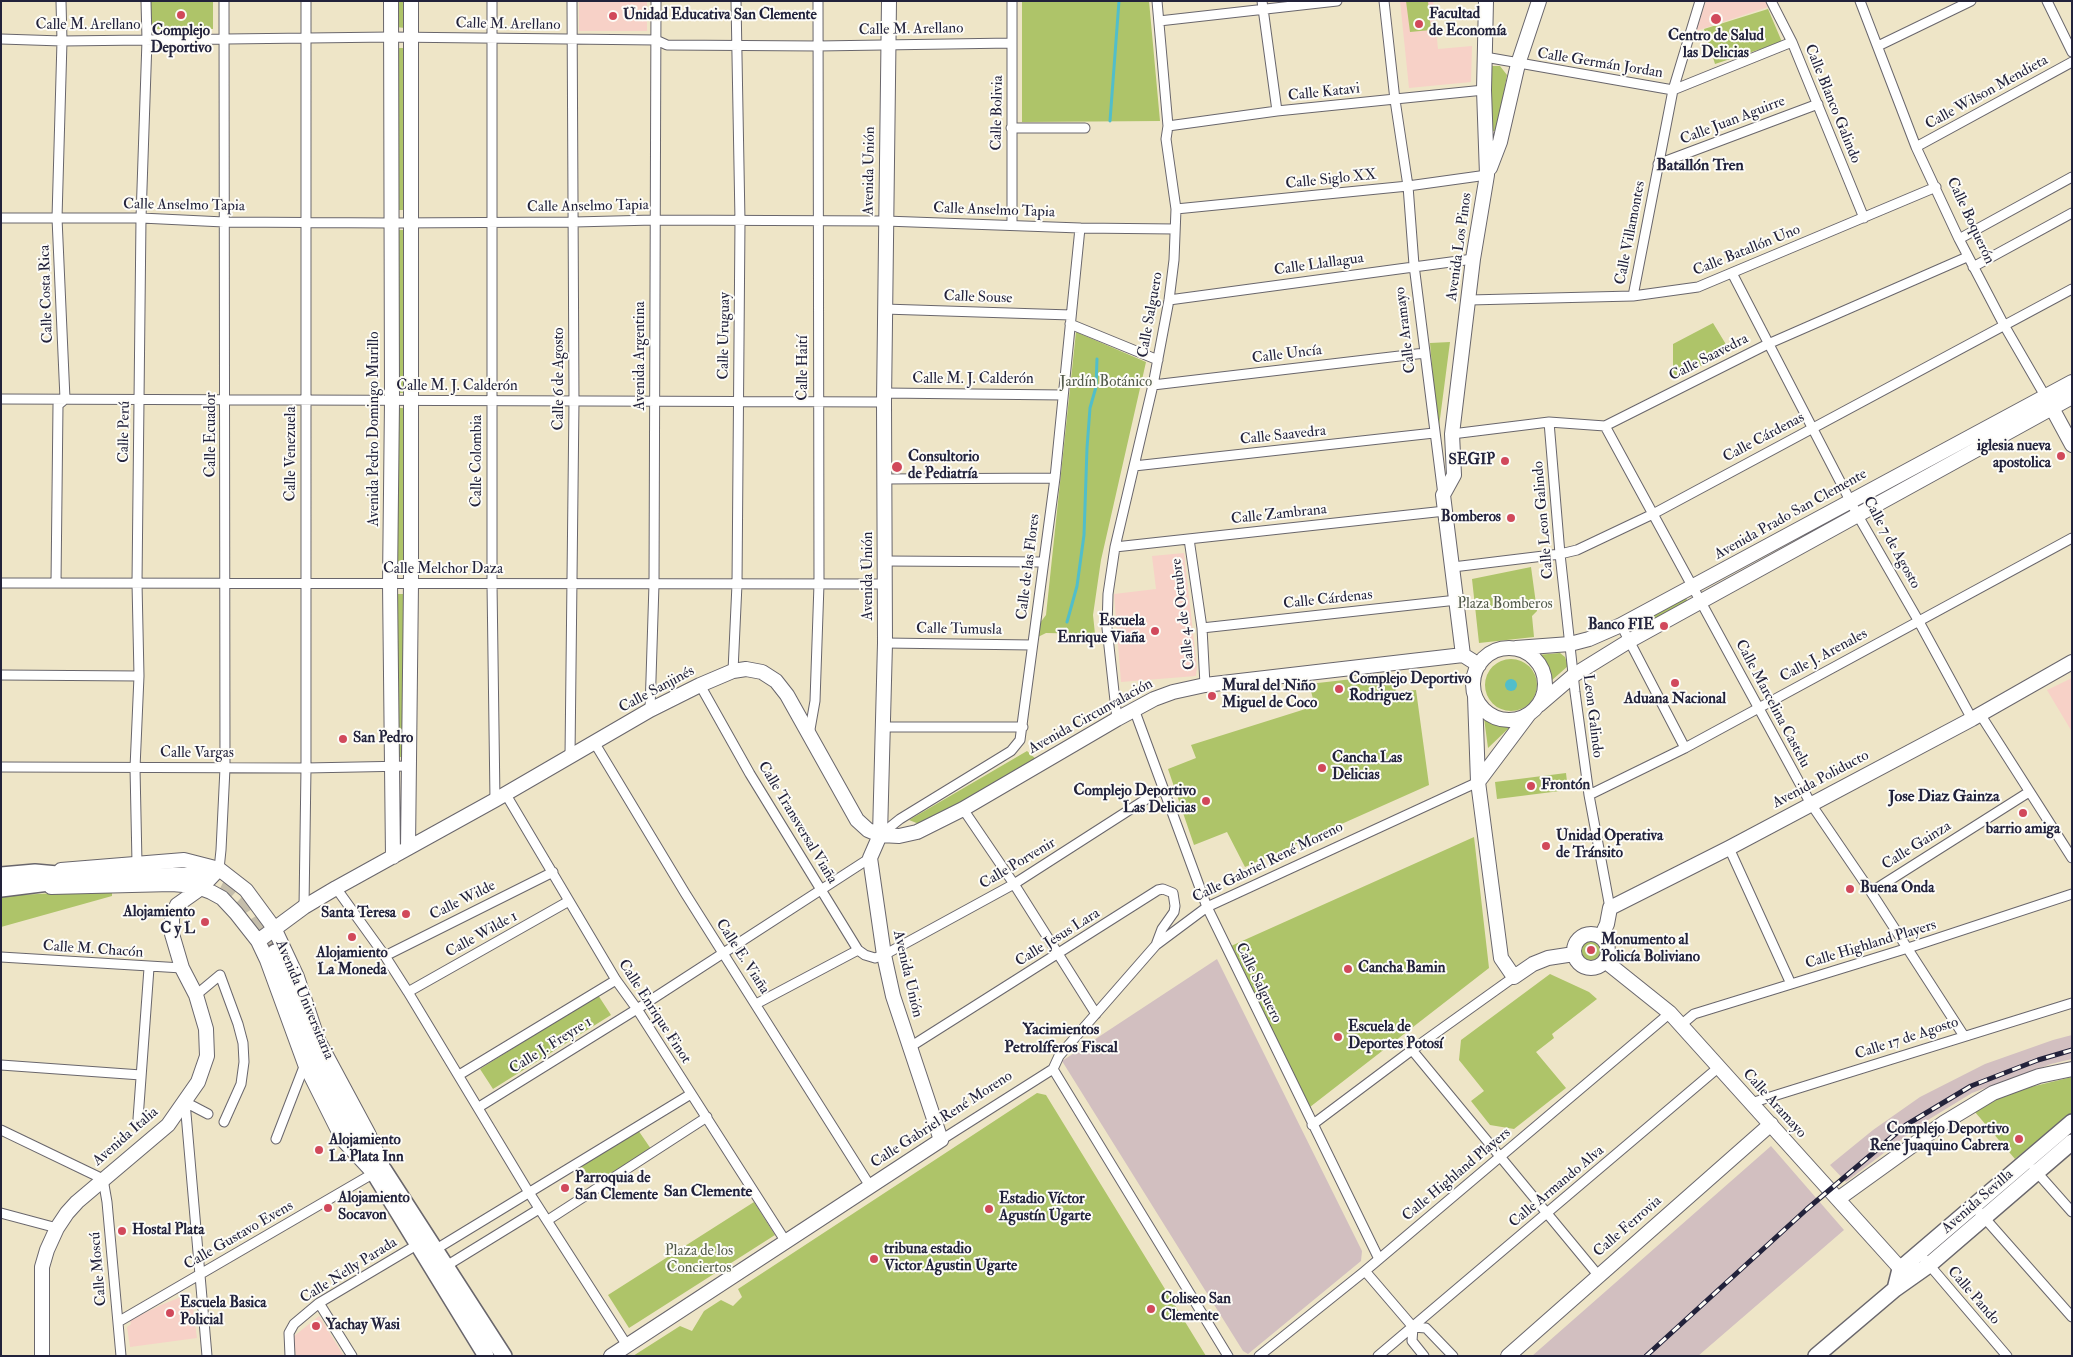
<!DOCTYPE html>
<html>
<head>
<meta charset="utf-8">
<style>
  body { margin:0 }
  #map { position:relative; width:2073px; height:1357px; overflow:hidden; background:#eee5c7; font-family:"IM FELL Double Pica",serif }
  canvas { display:block }
  .frame { position:absolute; inset:0; border:2px solid #22223b; pointer-events:none }
</style>
</head>
<body>
<div id="map">
<canvas width="2073" height="1357"></canvas>
<div class="frame"></div>
</div>
<script>
const g = document.querySelector('canvas').getContext('2d');
g.lineJoin = 'round';
function paint(path, color) { g.fillStyle = color; g.fill(path, 'evenodd'); }
const toPath = rows => new Path2D(rows.map(r => 'M' + r).join(''));
function trace(path, color, width, dash) { g.strokeStyle = color; g.lineWidth = width; g.lineCap = dash ? 'butt' : 'round'; g.setLineDash(dash || []); g.stroke(path); }
function label(font, color, halo, rows, align = 'center') {
  g.font = font + ' "IM FELL Double Pica",serif'; g.lineWidth = 4; g.setLineDash([]); g.textBaseline = 'middle'; g.strokeStyle = halo; g.fillStyle = color; for (const [text, x, y, turn = 0] of rows) {
    g.save(); g.translate(x, y); g.rotate((+turn || 0) * Math.PI / 180); g.textAlign = isNaN(turn) ? turn : align; if (halo) g.strokeText(text, 0, 0); g.fillText(text, 0, 0); g.restore();
  }
}
paint(toPath([
  [579,1,647,1,647,31,579,31],
  [1400,1,1433,1,1438,49,1472,46,1471,82,1409,88],
  [1706,1,1766,1,1768,7,1696,31],
  [1184,553,1197,668,1196,676,1121,682,1114,594,1156,589,1152,556],
  [2072,678,2072,732,2047,690],
  [191,1293,197,1338,130,1347,127,1327,131,1324,130,1320,161,1305],
  [319,1316,344,1356,296,1356,293,1337]
]), '#f7d1c7');
paint(toPath([
  [1217,959,1362,1251,1361,1261,1248,1354,1243,1351,1062,1061],
  [2072,1035,2072,1059,2051,1064,1972,1093,1923,1123,1846,1182,1830,1165,1873,1130,1920,1097,1985,1064,2053,1040],
  [1771,1146,1844,1230,1698,1356,1532,1356]
]), '#d2bfc0');
paint(toPath([
  [148,1,213,1,213,29,148,29],
  [396,1,405,1,405,28,396,27],
  [1022,1,1149,1,1160,121,1022,122],
  [1406,1,1428,1,1431,30,1410,32],
  [1768,9,1782,42,1715,64,1704,29],
  [396,48,404,48,405,210,396,210],
  [1492,66,1500,66,1507,75,1497,131,1492,131],
  [396,230,405,230,405,393,397,393],
  [1713,323,1730,351,1673,380,1673,344],
  [1076,332,1146,362,1101,560,1093,615,1095,634,1046,633,1038,637,1040,623,1046,615],
  [1450,342,1438,434,1430,343],
  [397,408,405,408,406,571,397,571],
  [1531,567,1537,611,1532,616,1534,637,1479,643,1472,579],
  [396,594,405,594,406,757,397,757],
  [1686,596,1687,601,1636,630,1634,628,1633,626],
  [1560,653,1565,657,1568,666,1551,681,1550,674,1545,662,1537,655],
  '1485 685a26 26 0 1 1 52 0a26 26 0 1 1-52 0Z',
  [1379,676,1380,685,1395,684,1396,692,1416,690,1429,785,1245,867,1227,832,1194,845,1168,769,1196,758,1191,745,1315,706,1309,684],
  [1484,718,1491,723,1510,727,1488,748],
  [1027,751,1037,760,928,823,919,824,909,820],
  [1566,773,1568,790,1497,799,1495,782],
  [1474,837,1489,968,1310,1107,1231,946],
  [112,890,112,896,1,927,1,896],
  '1580 951a10 10 0 1 1 20 0a10 10 0 1 1-20 0Z',
  [1550,974,1589,992,1597,999,1552,1034,1554,1038,1536,1052,1566,1088,1514,1129,1490,1125,1471,1101,1484,1091,1459,1060,1461,1040],
  [598,995,611,1015,493,1089,480,1069],
  [2072,1077,2072,1113,2015,1159,1975,1112,2010,1092],
  [1037,1093,1046,1095,1206,1356,633,1356,680,1326,692,1331,704,1311,721,1300,733,1306,742,1297,738,1289],
  [638,1130,651,1149,594,1186,581,1165],
  [754,1202,775,1235,629,1328,608,1295]
]), '#aec469');
paint(toPath([
  '1505 685a6 6 0 1 1 12 0a6 6 0 1 1-12 0Z'
]), '#51beca');
trace(toPath([
  [1110,121,1119,1],
  [1067,622,1077,586,1084,535,1087,448,1090,408,1096,387,1097,359]
]), '#51beca', 3);
trace(toPath([
  [201,875,228,889,247,907,275,952]
]), '#c5beab', 15, [15, 8]);
const street = toPath([
  [492,1,492,584,495,800],
  [1262,1,1277,111],
  [1384,1,1395,100,1408,186,1414,265,1443,495],
  [1771,1,1792,42,1864,218],
  [1860,1,1916,147,1959,239,2004,325,2048,401],
  [2047,1,2072,52],
  [1159,21,1337,1],
  [1,39,62,41,391,37,656,40,667,45,818,46,1012,43],
  [1878,46,1971,1],
  [1485,57,1673,90,1792,42],
  [1168,126,1277,111,1484,90],
  [1011,128,1085,128],
  [1916,147,2072,62],
  [1658,164,1818,104],
  [1176,209,1408,186,1487,175],
  [1,218,141,218,224,222,391,223,574,222,654,220,885,221,1080,228,1175,229],
  [1012,225,1012,1],
  [1959,239,2072,177],
  [1973,267,2072,213],
  [1732,273,1857,514,1918,620,1972,719],
  [1633,296,1673,90,1700,1],
  [1169,300,1473,259],
  [1469,300,1633,296,1698,287,1936,187],
  [884,309,1071,315],
  [1070,324,1158,360],
  [1153,385,1425,353],
  [884,393,1063,395],
  [1,399,884,402],
  [1549,422,1560,554,1575,692,1589,795,1610,908],
  [1605,426,1811,804,1871,892,1964,1036],
  [1452,434,1549,422,1605,426,1768,344,1967,257],
  [1134,466,1434,433],
  [884,479,1055,478],
  [1189,539,1202,628,1205,685],
  [1115,547,1445,511],
  [885,561,1043,562],
  [1453,567,1560,554,1577,550,1653,514,2072,289],
  [1,583,885,584],
  [56,583,58,405,65,399,57,218,62,41,61,1],
  [1621,625,1685,748],
  [1202,628,1457,600],
  [885,643,1032,645],
  [733,671,737,584,740,221,736,1],
  [1,675,139,676],
  [700,685,750,774,858,950,865,955,875,958,884,955,1014,884,1162,789],
  [1134,709,1207,907,1379,1259],
  [650,710,654,584,656,1],
  [1980,714,2072,858],
  [1117,719,1107,628,1108,594,1115,547,1153,385,1169,300,1174,260,1176,209,1166,139,1168,126,1157,1],
  [882,727,1023,727],
  [809,735,815,701,819,584,818,1],
  [594,742,685,893,870,1186],
  [570,756,574,401,572,1],
  [1,767,306,768,409,766],
  [505,793,616,980,637,1009,786,1242],
  [1589,795,1685,748,2072,538],
  [963,809,1014,884,1096,1014],
  [880,835,900,819,1011,751,1020,740,1055,478,1080,228],
  [1729,848,1791,984],
  [137,863,135,768,139,676,137,583,141,218,147,40,146,1],
  [219,869,221,850,225,768,224,1],
  [336,888,385,956,408,992,528,1191,628,1347],
  [1871,892,2029,792],
  [304,907,306,768,306,1],
  [385,956,553,872],
  [1,957,182,968],
  [408,992,569,901],
  [196,995,220,975,238,1024,243,1043,244,1062,241,1084,224,1122],
  [756,1004,858,950],
  [1681,1025,1694,1014,1908,948,2072,894],
  [910,1047,1158,890,1163,889,1173,893,1175,906,1174,912,1162,929,1156,945],
  [1412,1050,1598,1275],
  [1,1065,141,1075],
  [1053,1069,1228,1356],
  [459,1075,616,980],
  [185,1102,207,1356],
  [185,1102,208,1114],
  [1751,1103,2072,1003],
  [479,1107,637,1009,870,858],
  [138,1119,149,968],
  [1312,1125,1412,1050,1514,977],
  [1,1130,103,1179,107,1202,121,1356],
  [276,1139,305,1064],
  [941,1140,1053,1069,1059,1056,1156,945,1207,907,1478,782],
  [2034,1169,2072,1212],
  [1974,1206,2072,1317],
  [1,1213,57,1228],
  [548,1220,707,1117],
  [433,1251,691,1094],
  [1919,1253,2007,1356],
  [443,1268,539,1209],
  [1365,1271,1413,1327,1412,1341,1424,1356],
  [319,1303,352,1356],
  [118,1322,374,1173],
  [1413,1327,1426,1328,1453,1356],
  [290,1356,289,1333,294,1324,319,1303,420,1243],
  [1259,1356,1365,1271,1670,1013],
  [1378,1356,1719,1067]
]);
const secondary = toPath([
  [391,1,392,401,390,583,393,857],
  [1490,168,1500,142,1518,64,1539,1],
  [2052,408,2072,445],
  [1516,648,1570,644,1589,639,1621,625,2072,382],
  '1473 684a36 36 0 1 1 72 0a36 36 0 1 1-72 0Z',
  [1463,655,1443,495,1454,475,1452,434,1473,259,1487,175,1484,90,1486,1],
  [1475,696,1478,782,1501,958,1514,977,1533,964,1548,958,1574,954],
  [1539,705,1574,675,1629,641,2072,397],
  [1478,782,1529,714],
  [408,848,411,583,411,1],
  [61,870,184,860,219,869,246,890,274,928,297,977,318,1040,368,1133,382,1164],
  [51,887,172,884,195,886,211,892,222,898,236,913,258,941,267,960,305,1064,343,1140,370,1169],
  '1574 951a17 17 0 1 1 34 0a17 17 0 1 1-34 0Z',
  [1601,937,1607,924,1610,908,1729,848,1972,719,2072,662],
  [258,941,304,907,336,888,495,800,650,710,700,685,733,671,746,669,762,672,776,681,787,695,857,820,868,830,880,835,899,836,917,832,963,809,1117,719,1154,699,1173,692,1205,685,1463,655,1479,665],
  [1605,961,1670,1013,1908,1277],
  [1838,1199,1945,1122,1993,1093,2039,1076,2072,1069],
  [42,1356,42,1267,47,1250,57,1228,67,1213,77,1202,168,1125,198,1082,207,1056,206,1029,196,995,182,968,172,934,172,918,177,905,201,888,219,869],
  [611,1356,941,1140,893,996,884,955,870,858,880,835,885,643,884,402,889,1],
  [1508,1356,1771,1124]
]);
const primary = toPath([
  [1,875,35,872,91,877,201,875],
  [1,889,65,881],
  [275,952,311,1051,358,1139,374,1173,486,1356],
  [370,1153,384,1170,504,1356],
  [1895,1289,1900,1269,2072,1122],
  [1816,1356,1895,1289,1929,1265,2072,1142]
]);
trace(street, '#69666c', 11);
trace(secondary, '#69666c', 16);
trace(primary, '#69666c', 18);
trace(street, '#fff', 9);
trace(secondary, '#fff', 14);
trace(primary, '#fff', 15);
const rail = toPath([
  [1646,1356,1807,1209,1906,1125,1971,1086,2038,1060,2072,1050]
]);
trace(rail, '#22223b', 5);
trace(rail, '#fdfcf7', 3, [9]);
for (const [x, y, r, color] of [
  [181,15,5,"#d1495b"],
  [613,16,5,"#d1495b"],
  [1716,19,6,"#d1495b"],
  [1419,24,5,"#d1495b"],
  [2061,456,5,"#d1495b"],
  [1505,461,5,"#d1495b"],
  [897,467,6,"#d1495b"],
  [1511,518,5,"#d1495b"],
  [1664,626,5,"#d1495b"],
  [1155,631,5,"#d1495b"],
  [1675,683,5,"#d1495b"],
  [1339,689,5,"#d1495b"],
  [1212,696,5,"#d1495b"],
  [343,739,5,"#d1495b"],
  [1322,768,5,"#d1495b"],
  [1531,786,5,"#d1495b"],
  [1206,801,5,"#d1495b"],
  [2023,813,5,"#d1495b"],
  [1546,846,5,"#d1495b"],
  [1850,889,5,"#d1495b"],
  [406,914,5,"#d1495b"],
  [205,922,5,"#d1495b"],
  [352,937,5,"#d1495b"],
  [1591,950,5,"#d1495b"],
  [1348,969,5,"#d1495b"],
  [1338,1037,5,"#d1495b"],
  [2019,1139,5,"#d1495b"],
  [319,1150,5,"#d1495b"],
  [565,1188,5,"#d1495b"],
  [328,1208,5,"#d1495b"],
  [989,1209,5,"#d1495b"],
  [122,1231,5,"#d1495b"],
  [874,1259,5,"#d1495b"],
  [1151,1309,5,"#d1495b"],
  [170,1313,5,"#d1495b"],
  [316,1326,5,"#d1495b"]
]) { const dot = new Path2D(); dot.arc(x, y, r, 0, 2 * Math.PI); g.fillStyle = color; g.fill(dot); trace(dot, '#fdfcf7', 2); }
label('bold 15px', '#22223b', '#fdfcf7', [
  ["Facultad",1429,15],
  ["de Economía",1429,32],
  ["Unidad Educativa San Clemente",623,16],
  ["Complejo",181,32,"center"],
  ["Deportivo",181,49,"center"],
  ["Centro de Salud",1716,37,"center"],
  ["las Delicias",1716,54,"center"],
  ["iglesia nueva",2051,447,"right"],
  ["apostolica",2051,464,"right"],
  ["Consultorio",908,458],
  ["de Pediatría",908,475],
  ["SEGIP",1495,461,"right"],
  ["Bomberos",1501,518,"right"],
  ["Escuela",1145,622,"right"],
  ["Enrique Viaña",1145,639,"right"],
  ["Banco FIE",1654,626,"right"],
  ["Complejo Deportivo",1349,680],
  ["Rodriguez",1349,697],
  ["Mural del Niño",1222,687],
  ["Miguel de Coco",1222,704],
  ["Aduana Nacional",1675,700,"center"],
  ["San Pedro",353,739],
  ["Cancha Las",1332,759],
  ["Delicias",1332,776],
  ["Frontón",1541,786],
  ["Complejo Deportivo",1196,792,"right"],
  ["Las Delicias",1196,809,"right"],
  ["barrio amiga",2023,830,"center"],
  ["Unidad Operativa",1556,837],
  ["de Tránsito",1556,854],
  ["Buena Onda",1860,889],
  ["Alojamiento",195,913,"right"],
  ["C y L",195,930,"right"],
  ["Santa Teresa",396,914,"right"],
  ["Monumento al",1601,941],
  ["Policía Boliviano",1601,958],
  ["Alojamiento",352,954,"center"],
  ["La Moneda",352,971,"center"],
  ["Cancha Bamin",1358,969],
  ["Escuela de",1348,1028],
  ["Deportes Potosí",1348,1045],
  ["Complejo Deportivo",2009,1130,"right"],
  ["Rene Juaquino Cabrera",2009,1147,"right"],
  ["Alojamiento",329,1141],
  ["La Plata Inn",329,1158],
  ["Parroquia de",575,1179],
  ["San Clemente",575,1196],
  ["Alojamiento",338,1199],
  ["Socavon",338,1216],
  ["Estadio Víctor",999,1200],
  ["Agustín Ugarte",999,1217],
  ["Hostal Plata",132,1231],
  ["tribuna estadio",884,1250],
  ["Victor Agustin Ugarte",884,1267],
  ["Coliseo San",1161,1300],
  ["Clemente",1161,1317],
  ["Escuela Basica",180,1304],
  ["Policial",180,1321],
  ["Yachay Wasi",326,1326]
], 'left');
label('15px', '#22223b', '#fdfcf7', [
  ["Calle M. Arellano",508,25,1],
  ["Calle M. Arellano",88,26],
  ["Calle M. Arellano",911,30,-1],
  ["Calle Germán Jordan",1600,64,9],
  ["Calle Katavi",1324,93,-6],
  ["Calle Wilson Mendieta",1987,93,-29],
  ["Calle Blanco Galindo",1832,104,68],
  ["Calle Bolivia",998,113,-89],
  ["Calle Juan Aguirre",1733,121,-21],
  ["Avenida Unión",870,171,-89],
  ["Calle Siglo XX",1331,180,-6],
  ["Calle Anselmo Tapia",184,206,1],
  ["Calle Anselmo Tapia",588,207,-1],
  ["Calle Anselmo Tapia",994,211,2],
  ["Calle Boquerón",1970,221,65],
  ["Calle Villamontes",1631,233,-79],
  ["Avenida Los Pinos",1460,247,-82],
  ["Calle Batallón Uno",1747,251,-22],
  ["Calle Llallagua",1319,265,-8],
  ["Calle Costa Rica",47,294,-92],
  ["Calle Souse",978,298,2],
  ["Calle Salguero",1151,315,-80],
  ["Calle Aramayo",1406,330,-97],
  ["Calle Uruguay",725,336,-89],
  ["Calle Uncía",1287,355,-7],
  ["Avenida Argentina",641,356,-90],
  ["Calle Saavedra",1709,358,-27],
  ["Calle Haití",804,368,-90],
  ["Calle 6 de Agosto",560,379,-90],
  ["Calle M. J. Calderón",973,380],
  ["Calle M. J. Calderón",457,387],
  ["Avenida Pedro Domingo Murillo",375,429,-90],
  ["Calle Perú",125,432,-89],
  ["Calle Ecuador",212,435,-90],
  ["Calle Saavedra",1283,436,-6],
  ["Calle Cárdenas",1764,438,-28],
  ["Calle Venezuela",292,454,-90],
  ["Calle Colombia",478,461,-90],
  ["Calle Zambrana",1279,515,-6],
  ["Avenida Prado San Clemente",1791,515,-29],
  ["Calle Leon Galindo",1544,520,-95],
  ["Calle 7 de Agosto",1891,543,61],
  ["Calle de las Flores",1029,567,-83],
  ["Calle Melchor Daza",443,570],
  ["Avenida Unión",869,576,-90],
  ["Calle Cárdenas",1328,600,-6],
  ["Calle 4 de Octubre",1184,614,-97],
  ["Calle Tumusla",959,630,1],
  ["Calle J. Arenales",1824,656,-28],
  ["Calle Sanjinés",657,690,-28],
  ["Calle Marcelina Castelu",1772,704,62],
  ["Leon Galindo",1592,716,83],
  ["Avenida Circunvalación",1091,717,-29],
  ["Calle Vargas",197,754],
  ["Avenida Poliducto",1821,780,-28],
  ["Calle Transversal Viaña",797,823,59],
  ["Calle Gainza",1917,846,-32],
  ["Calle Gabriel René Moreno",1268,863,-26],
  ["Calle Porvenir",1018,864,-31],
  ["Calle Wilde",463,901,-26],
  ["Calle Wilde 1",482,935,-29],
  ["Calle Jesus Lara",1058,938,-32],
  ["Calle Highland Players",1871,945,-17],
  ["Calle M. Chacón",93,950,4],
  ["Calle E. Viaña",742,957,57],
  ["Avenida Unión",907,974,77],
  ["Calle Salguero",1258,983,64],
  ["Avenida Universitaria",304,1000,67],
  ["Calle Enrique Finot",654,1012,57],
  ["Calle 17 de Agosto",1907,1039,-18],
  ["Calle J. Freyre 1",551,1046,-32],
  ["Calle Aramayo",1774,1104,48],
  ["Calle Gabriel René Moreno",942,1120,-33],
  ["Avenida Italia",126,1137,-41],
  ["Calle Highland Players",1457,1175,-40],
  ["Calle Armando Alva",1557,1187,-40],
  ["Avenida Sevilla",1978,1202,-41],
  ["Calle Ferrovia",1628,1227,-41],
  ["Calle Gustavo Evens",239,1236,-30],
  ["Calle Moscú",99,1269,-95],
  ["Calle Nelly Parada",349,1271,-32],
  ["Calle Pando",1973,1296,49]
]);
label('15px', '#535b4b', '#fdfcf7', [
  ["Jardín Botánico",1106,383],
  ["Plaza Bomberos",1505,605],
  ["Plaza de los",699,1252],
  ["Conciertos",699,1269]
]);
label('bold 16px', '#22223b', '#fdfcf7', [
  ["Batallón Tren",1700,167],
  ["Jose Diaz Gainza",1944,798],
  ["Yacimientos",1061,1031],
  ["Petrolíferos Fiscal",1061,1049],
  ["San Clemente",708,1193]
]);
</script>
</body>
</html>
